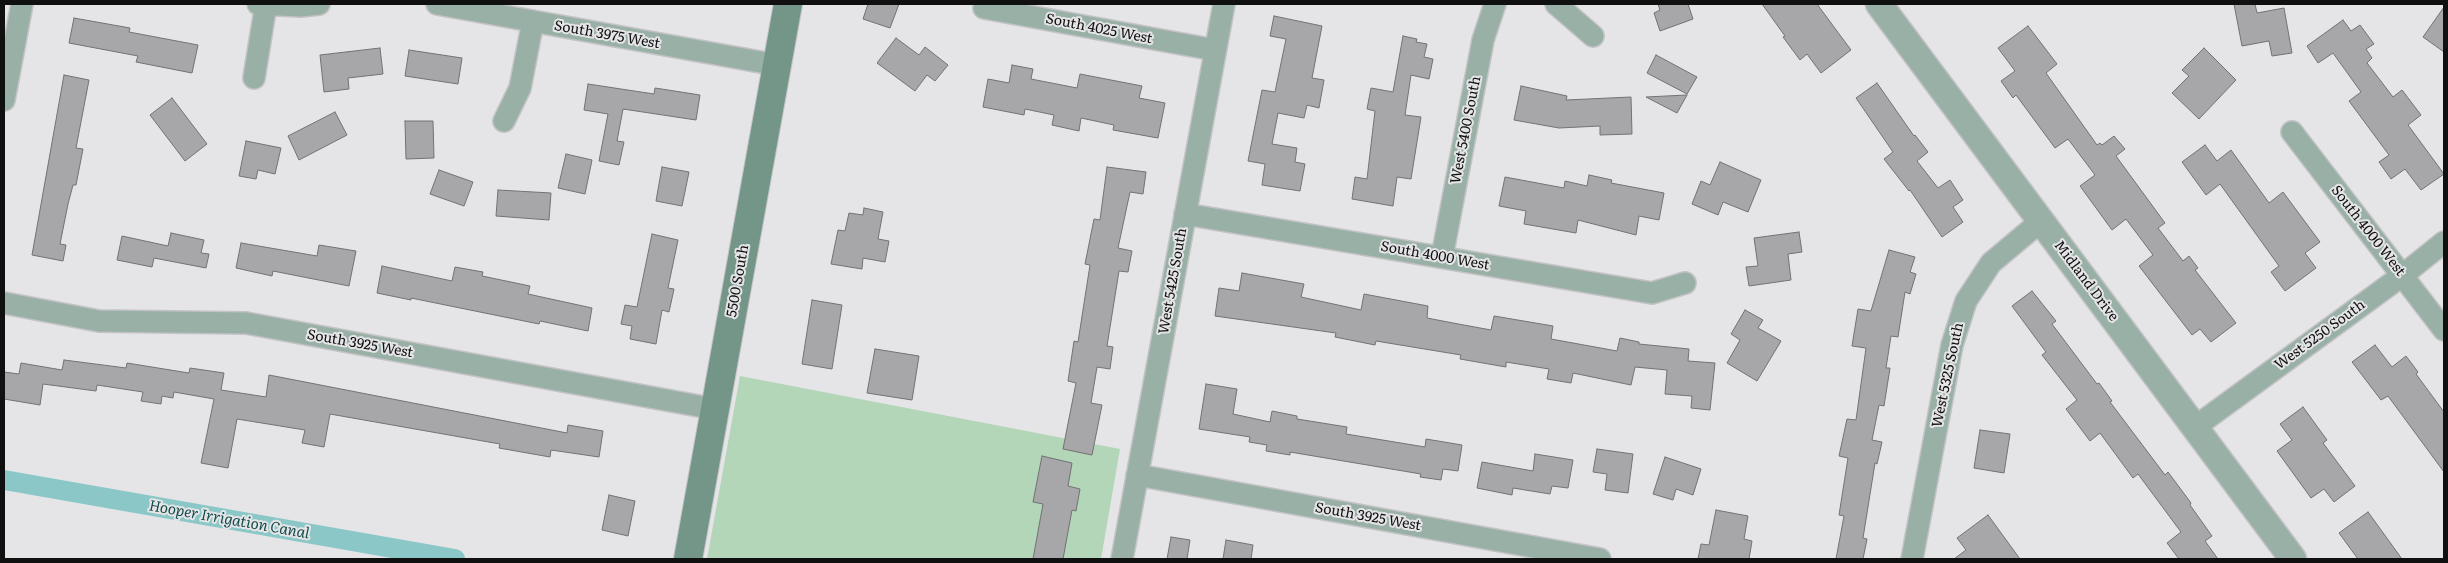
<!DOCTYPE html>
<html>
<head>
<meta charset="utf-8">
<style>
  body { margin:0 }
  #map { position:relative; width:2448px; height:563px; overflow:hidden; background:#e5e5e7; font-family:Literata,serif }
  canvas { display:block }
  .frame { position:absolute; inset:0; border:5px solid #101011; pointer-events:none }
</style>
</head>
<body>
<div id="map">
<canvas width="2448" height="563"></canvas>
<div class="frame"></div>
</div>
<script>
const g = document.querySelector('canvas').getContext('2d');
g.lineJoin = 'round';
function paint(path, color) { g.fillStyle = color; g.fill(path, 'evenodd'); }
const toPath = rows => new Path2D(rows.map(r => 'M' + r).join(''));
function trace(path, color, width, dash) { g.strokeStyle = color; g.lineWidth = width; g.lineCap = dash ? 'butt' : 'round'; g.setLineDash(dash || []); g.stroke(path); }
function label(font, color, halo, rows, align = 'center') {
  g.font = font + ' Literata,serif'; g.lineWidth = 4; g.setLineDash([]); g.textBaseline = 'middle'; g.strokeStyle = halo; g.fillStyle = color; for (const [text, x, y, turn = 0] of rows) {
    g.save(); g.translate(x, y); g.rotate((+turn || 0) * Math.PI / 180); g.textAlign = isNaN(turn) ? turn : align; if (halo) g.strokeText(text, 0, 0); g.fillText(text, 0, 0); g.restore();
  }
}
paint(toPath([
  [740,376,1120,449,1101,559,707,559]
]), '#b3d5b8');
trace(toPath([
  [4,480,455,559]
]), '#8bc7c7', 20);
const building = toPath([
  [868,4,899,4,890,28,863,19,868,4],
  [1658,4,1688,4,1693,19,1660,31,1654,13,1660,10,1658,4],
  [1762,4,1817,4,1851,50,1821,73,1807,54,1800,60,1783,37,1785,36,1762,4],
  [2234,4,2255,4,2257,13,2284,8,2292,53,2272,56,2269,41,2242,46,2234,4],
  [2444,7,2444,52,2423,37,2444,7],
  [1274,16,1322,26,1312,78,1324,80,1319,108,1307,105,1304,118,1278,113,1272,144,1297,148,1295,162,1305,164,1300,191,1262,185,1265,164,1248,161,1262,90,1275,92,1286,39,1270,36,1274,16],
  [74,18,130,28,129,32,198,45,192,73,136,62,138,56,69,43,74,18],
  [2343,20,2351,31,2360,25,2374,44,2366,49,2372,58,2367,63,2393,97,2402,90,2421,115,2408,125,2444,174,2421,190,2405,169,2391,179,2379,162,2389,155,2349,101,2361,92,2333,53,2318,63,2307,46,2343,20],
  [2028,26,2057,64,2046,73,2097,145,2100,143,2102,145,2114,136,2125,149,2116,156,2165,223,2158,228,2183,261,2189,256,2198,268,2195,270,2236,323,2211,342,2200,329,2192,335,2139,266,2153,255,2126,219,2112,230,2080,186,2095,175,2068,139,2055,148,2016,95,2013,98,2001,81,2015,71,1998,48,2028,26],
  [1403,36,1417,39,1416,42,1427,44,1424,57,1433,59,1429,79,1411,75,1405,115,1421,117,1411,179,1397,177,1393,206,1352,199,1355,177,1367,179,1375,111,1367,109,1371,88,1393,92,1403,36],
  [896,38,919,55,925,47,948,65,935,81,927,75,915,91,877,63,896,38],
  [380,48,383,74,348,78,349,89,324,92,320,55,380,48],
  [2204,48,2236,80,2199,119,2172,93,2189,76,2182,70,2204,48],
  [409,50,462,58,458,84,405,76,409,50],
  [1656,55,1697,77,1687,94,1647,73,1656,55],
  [1012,65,1033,69,1031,79,1077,88,1080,74,1142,86,1139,98,1165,103,1158,138,1113,130,1114,125,1081,118,1079,131,1052,125,1054,115,1025,109,1024,115,983,107,988,79,1009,83,1012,65],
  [64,75,89,80,76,148,83,149,76,185,73,185,68,204,60,244,66,245,63,261,32,255,64,75],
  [1877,83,1914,136,1915,135,1928,152,1917,161,1938,188,1950,180,1963,200,1953,207,1963,222,1942,237,1910,190,1909,191,1884,159,1893,152,1856,98,1877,83],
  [588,84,654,94,655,88,700,95,696,120,623,109,617,141,624,142,619,165,599,161,608,114,584,110,588,84],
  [1521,86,1567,96,1566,100,1631,97,1632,134,1600,135,1600,126,1559,128,1514,120,1521,86],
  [1687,95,1677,113,1646,97,1687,95],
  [172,98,207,144,185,161,150,115,172,98],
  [335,112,347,135,299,160,288,136,335,112],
  [405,121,433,121,434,158,406,159,405,121],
  [246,141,281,148,275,174,258,170,256,179,239,176,246,141],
  [2205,145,2217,161,2231,150,2269,203,2283,192,2320,242,2305,253,2316,268,2285,291,2271,272,2279,266,2220,184,2206,195,2182,162,2205,145],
  [566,154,592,160,585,194,558,188,566,154],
  [1720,162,1761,180,1748,212,1723,202,1718,215,1692,204,1701,181,1710,185,1720,162],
  [662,167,689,172,682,206,656,201,662,167],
  [1107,167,1146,172,1143,194,1130,192,1118,248,1132,251,1128,272,1119,271,1107,346,1113,347,1110,369,1097,367,1091,403,1102,405,1092,455,1063,449,1076,383,1068,381,1074,341,1078,342,1090,265,1085,264,1094,219,1100,220,1107,167],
  [439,170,473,182,464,206,430,194,439,170],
  [1589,175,1612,180,1611,183,1664,193,1659,220,1639,216,1636,235,1578,220,1576,233,1524,224,1526,211,1499,206,1505,177,1564,188,1565,181,1587,186,1589,175],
  [498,190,551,193,549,220,496,216,498,190],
  [864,208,883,212,878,239,889,241,885,262,863,258,862,269,831,264,838,230,845,231,849,213,863,215,864,208],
  [1799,232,1802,252,1788,254,1791,280,1749,286,1746,267,1758,266,1754,238,1799,232],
  [171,233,204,240,201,253,209,254,206,268,154,258,152,267,117,260,122,236,168,246,171,233],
  [652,234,678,240,668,288,674,289,669,312,662,310,656,344,630,339,632,326,621,324,625,305,637,307,652,234],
  [241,243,317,256,319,245,356,251,349,286,273,271,272,276,236,268,241,243],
  [1889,250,1915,257,1910,272,1916,274,1910,294,1905,292,1898,337,1891,336,1886,368,1890,368,1884,406,1879,405,1872,440,1882,442,1877,464,1875,463,1863,538,1867,539,1863,559,1836,559,1844,516,1839,515,1848,458,1839,456,1847,419,1856,420,1866,348,1852,346,1858,309,1871,311,1889,250],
  [382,266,452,281,455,267,483,272,482,276,530,286,528,294,592,308,588,331,540,321,539,324,411,298,411,300,377,293,382,266],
  [1242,273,1304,284,1301,297,1361,310,1364,294,1428,306,1427,318,1453,323,1491,330,1494,316,1553,326,1551,339,1617,351,1620,338,1639,342,1639,344,1689,349,1688,361,1715,363,1710,410,1691,408,1692,396,1665,394,1667,370,1635,367,1631,385,1573,373,1571,383,1547,379,1549,369,1506,362,1506,367,1460,359,1461,355,1376,341,1375,345,1335,337,1336,333,1215,316,1219,288,1239,291,1242,273],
  [2032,291,2056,321,2052,324,2097,384,2099,383,2112,401,2110,402,2165,475,2168,472,2191,503,2190,505,2212,536,2205,541,2218,559,2179,559,2167,543,2181,532,2138,474,2133,478,2100,433,2090,441,2066,409,2077,400,2042,355,2046,352,2012,306,2032,291],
  [812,300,842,305,832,369,802,364,812,300],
  [1745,310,1763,320,1758,328,1781,341,1757,381,1727,363,1740,340,1731,334,1745,310],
  [2375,345,2392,367,2406,356,2418,372,2416,374,2444,412,2444,472,2388,396,2381,400,2352,362,2375,345],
  [875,349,919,356,912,400,867,393,875,349],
  [64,360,126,368,127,363,189,373,190,368,224,373,221,390,266,397,269,375,567,433,568,425,603,431,599,457,551,450,550,457,499,448,500,444,330,414,324,447,302,443,305,430,237,419,228,468,201,463,214,399,174,392,173,398,162,396,161,404,141,401,143,392,97,385,96,391,43,384,40,405,4,399,4,372,19,374,21,363,62,370,64,360],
  [1206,384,1237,389,1233,414,1270,422,1272,411,1297,416,1297,419,1347,427,1346,434,1425,447,1426,439,1462,445,1458,471,1443,469,1441,480,1420,477,1421,474,1290,452,1290,455,1266,451,1267,445,1249,442,1250,437,1199,429,1206,384],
  [2303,407,2327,440,2323,443,2355,486,2334,502,2324,489,2311,498,2277,451,2292,440,2280,424,2303,407],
  [1980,430,2010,434,2004,473,1974,468,1980,430],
  [1597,449,1633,454,1628,493,1605,490,1607,474,1593,472,1597,449],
  [1535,454,1573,460,1568,488,1552,486,1550,494,1513,488,1512,495,1477,488,1482,462,1533,471,1535,454],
  [1042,456,1072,463,1068,486,1080,489,1076,511,1072,510,1063,559,1033,559,1043,504,1033,502,1042,456],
  [1665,457,1701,469,1693,495,1676,489,1673,500,1653,494,1665,457],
  [609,495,635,501,628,536,602,530,609,495],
  [1716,510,1748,516,1744,539,1752,541,1749,559,1698,559,1701,544,1709,545,1716,510],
  [2368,512,2402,559,2358,559,2339,533,2368,512],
  [1988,515,2020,559,1954,559,1966,550,1957,538,1988,515],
  [1171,537,1190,540,1187,559,1167,559,1171,537],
  [1226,540,1253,545,1251,559,1223,559,1226,540]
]);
paint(building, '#a7a7a9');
trace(building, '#727274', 1);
const minor = toPath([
  [258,4,301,6,319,4],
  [437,4,777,65],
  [1556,4,1593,36],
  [984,8,1215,50],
  [254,78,266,4],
  [4,100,22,4],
  [504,121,520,88,533,21],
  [2292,132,2444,330],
  [1185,214,1652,293,1685,283],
  [1442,257,1483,40,1495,4],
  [4,303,99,321,246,323,715,409],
  [2195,427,2403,275,2444,242],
  [1137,475,1600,559],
  [1122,559,1224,4],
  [1912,559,1952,345,1966,301,1991,263,2041,221]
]);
const tertiary = toPath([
  [1879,4,2293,559]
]);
const secondary = toPath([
  [688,559,788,4]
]);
trace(minor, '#c3c3c5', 24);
trace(tertiary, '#c3c3c5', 29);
trace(secondary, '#c3c3c5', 30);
trace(minor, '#99b0a7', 21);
trace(tertiary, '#99b0a7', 26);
trace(secondary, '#749689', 28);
label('14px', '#101011', '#e5e5e7', [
  ["South 4025 West",1099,29,11],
  ["South 3975 West",607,35,10],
  ["West 5400 South",1466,130,-79],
  ["South 4000 West",2368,231,52],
  ["South 4000 West",1435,256,10],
  ["5500 South",738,281,-80],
  ["West 5425 South",1173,281,-80],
  ["Midland Drive",2086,281,53],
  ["West 5250 South",2320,335,-36],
  ["South 3925 West",360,344,10],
  ["West 5325 South",1948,375,-78],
  ["South 3925 West",1368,517,10]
]);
label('italic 15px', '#154c4c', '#e5e5e7', [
  ["Hooper Irrigation Canal",229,520,10]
]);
</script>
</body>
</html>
